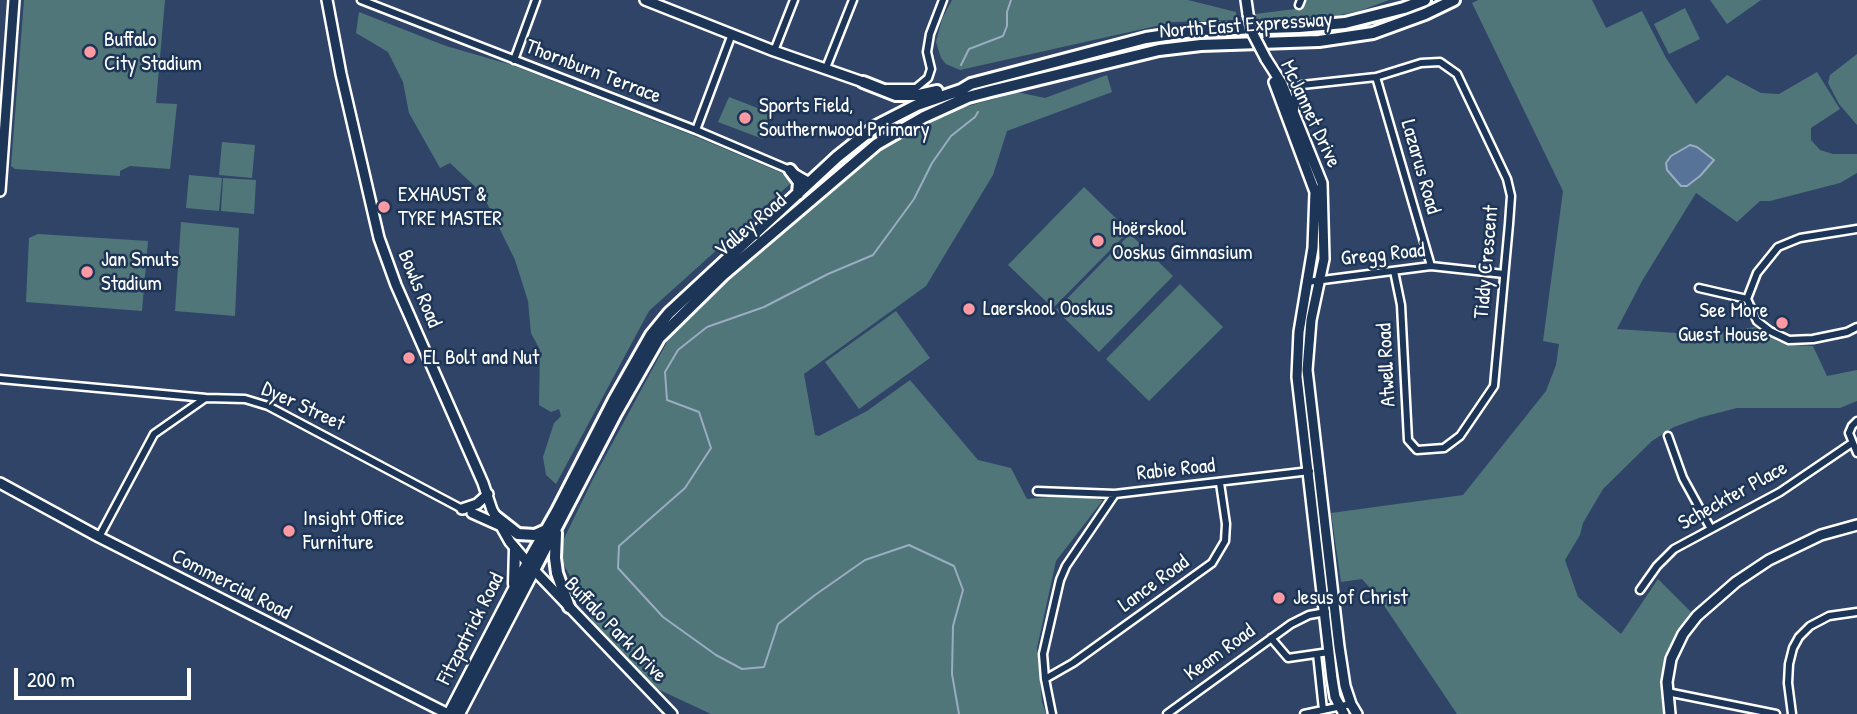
<!DOCTYPE html>
<html>
<head>
<meta charset="utf-8">
<style>
  body { margin:0 }
  #map { position:relative; width:1857px; height:714px; overflow:hidden; background:#304468; font-family:"Patrick Hand",sans-serif }
  canvas { display:block }
  .scale { position:absolute; left:14px; top:668px; width:177px; height:32px; box-sizing:border-box; border:4px solid #fff; border-top:0; padding-left:9px; font-size:21px; line-height:24px; white-space:nowrap; color:#fff; -webkit-text-stroke:5px #1d3557; paint-order:stroke }
</style>
</head>
<body>
<div id="map">
<canvas width="1857" height="714"></canvas>
<div class="scale">200 m</div>
</div>
<script>
const g = document.querySelector('canvas').getContext('2d');
g.lineJoin = 'round';
function paint(path, color) { g.fillStyle = color; g.fill(path, 'evenodd'); }
const toPath = rows => new Path2D(rows.map(r => 'M' + r).join(''));
function trace(path, color, width, dash) { g.strokeStyle = color; g.lineWidth = width; g.lineCap = dash ? 'butt' : 'round'; g.setLineDash(dash || []); g.stroke(path); }
function label(font, color, halo, rows, align = 'center') {
  g.font = font + ' "Patrick Hand",sans-serif'; g.lineWidth = 5; g.setLineDash([]); g.textBaseline = 'middle'; g.strokeStyle = halo; g.fillStyle = color; for (const [text, x, y, turn = 0] of rows) {
    g.save(); g.translate(x, y); g.rotate((+turn || 0) * Math.PI / 180); g.textAlign = isNaN(turn) ? turn : align; if (halo) g.strokeText(text, 0, 0); g.fillText(text, 0, 0); g.restore();
  }
}
paint(toPath([
  [24,0,165,0,156,103,177,104,170,169,130,166,120,171,120,176,15,169,11,166],
  [952,0,1188,0,1236,12,1237,20,1174,22,960,70,946,64,941,58,936,42,942,19],
  [1305,0,1389,0,1359,11,1330,17,1273,22,1257,20,1255,14,1303,8],
  [1478,0,1592,0,1606,28,1642,11,1666,58,1696,104,1727,75,1761,93,1779,94,1817,72,1840,109,1811,128,1811,140,1820,150,1833,154,1857,154,1857,173,1840,183,1770,201,1760,201,1737,222,1696,193,1642,281,1617,329,1707,335,1755,327,1777,341,1792,345,1813,346,1827,376,1857,370,1857,401,1840,408,1737,408,1702,417,1674,427,1652,441,1603,489,1583,523,1580,535,1565,560,1578,597,1621,634,1658,579,1693,614,1671,645,1662,690,1666,714,1457,714,1379,598,1362,579,1341,582,1331,513,1463,495,1546,391,1556,365,1559,344,1543,341,1563,191,1472,3],
  [1710,0,1761,0,1727,24],
  [1685,8,1700,39,1669,54,1654,24],
  [359,12,446,46,512,65,699,138,789,176,790,184,649,311,556,484,546,475,543,457,554,423,561,416,559,409,551,412,539,405,540,350,531,333,528,301,515,260,482,193,450,163,440,168,409,113,403,82,388,52,356,33],
  [1857,54,1857,125,1839,104,1828,83,1830,75],
  [1107,75,1112,92,1007,131,993,175,926,286,804,374,815,435,819,436,867,411,910,380,978,460,1011,468,1027,499,1071,495,1103,500,1056,561,1037,648,1042,702,1046,714,711,714,651,686,594,626,586,604,557,553,593,479,667,342,706,300,766,247,886,145,931,117,1017,92,1045,98],
  [729,97,773,114,763,139,718,122],
  [222,142,255,145,252,178,219,175],
  [189,175,222,178,219,211,186,208],
  [223,178,256,180,254,214,221,211],
  [1084,187,1129,231,1053,308,1008,265],
  [181,222,239,228,235,316,175,311],
  [38,234,148,241,142,311,26,302,29,238],
  [1130,234,1173,276,1099,352,1056,310],
  [1180,284,1223,327,1149,401,1106,359],
  [896,311,930,358,859,409,825,362]
]), '#507679');
const water = toPath([
  [1690,145,1697,147,1714,160,1700,176,1687,186,1681,186,1667,170,1666,163,1671,156,1690,145]
]);
paint(water, '#577498');
trace(water, '#9aacc1', 2);
trace(toPath([
  [961,65,969,49,1003,36,1007,26,1007,12,1011,0],
  [959,714,952,674,953,626,963,590,954,566,909,545,865,560,815,595,778,624,764,667,742,669,716,655,663,617,618,568,619,546,685,488,711,448,699,412,667,400,665,372,678,350,707,327,764,307,828,274,873,255,914,199,932,163,951,136,975,117,978,112]
]), '#9aacc1', 2);
const street = toPath([
  [361,0,696,130,790,170,811,182],
  [1299,5,1301,0],
  [774,51,794,0],
  [514,60,536,0],
  [826,68,853,0],
  [1376,77,1431,266],
  [887,88,916,88,928,78,931,69,927,52,930,34,943,0],
  [1295,110,1295,91,1302,85,1376,77,1421,63,1440,62,1457,74,1507,179,1511,196,1509,224,1494,386,1460,436,1444,448,1417,450,1408,440,1401,305,1394,271],
  [696,130,732,34],
  [1857,229,1800,238,1778,247,1757,273,1747,299,1757,321,1770,331,1789,340,1813,339,1847,332,1857,327],
  [1307,282,1431,266,1504,274],
  [1699,288,1747,299],
  [0,379,206,398,245,399,268,406,464,510],
  [1857,421,1852,426,1849,433,1857,453],
  [1668,436,1683,478,1711,529],
  [1037,491,1115,494,1310,471],
  [99,537,154,434,204,399],
  [1640,590,1657,566,1674,549,1780,492,1852,443],
  [1271,638,1288,658,1329,652],
  [1317,654,1323,710],
  [1045,679,1073,663,1212,563,1225,541,1226,524,1220,483],
  [1667,692,1776,714],
  [1052,714,1045,679,1043,654,1060,580,1066,566,1115,494],
  [1167,714,1291,624,1309,615,1326,612],
  [1304,714,1351,704],
  [1792,714,1788,683,1789,664,1793,648,1799,637,1810,626,1829,616,1857,612]
]);
const secondary = toPath([
  [327,0,341,74,379,238,396,285,483,483,492,510,510,542,534,570,672,714],
  [645,0,774,51,863,82],
  [1246,0,1248,14],
  [1266,59,1282,84,1322,183,1324,259,1311,320,1307,370,1339,647,1345,686,1351,704,1357,714],
  [1274,82,1315,192,1313,248,1299,332,1297,377,1332,679,1335,697,1344,714],
  [0,191,14,0],
  [0,483,99,537,448,714],
  [462,509,477,504,488,494],
  [472,513,501,526],
  [1670,714,1667,682,1671,659,1683,634,1697,616,1736,582,1769,560,1821,535,1857,525]
]);
const primary = toPath([
  [514,584,515,549],
  [449,714,528,562],
  [459,714,534,570]
]);
const highway = toPath([
  [863,82,896,95,919,95,937,91],
  [790,170,799,182,798,194],
  [495,516,518,534,535,535,546,530],
  [556,533,555,558,557,573,569,607],
  [528,562,557,511,614,400,651,335,669,313,837,157,876,126,917,105,961,90,971,84,1146,38,1199,30,1299,27,1345,23,1404,8,1425,0],
  [534,570,616,413,659,338,723,275,877,144,924,117,968,97,991,91,1159,50,1201,45,1319,41,1373,33,1425,14,1454,0]
]);
trace(street, '#fff', 11);
trace(secondary, '#fff', 14);
trace(primary, '#fff', 15);
trace(highway, '#fff', 16);
trace(street, '#1d3557', 6);
trace(secondary, '#1d3557', 9);
trace(primary, '#1d3557', 10);
trace(highway, '#1d3557', 10);
const secondaryBridge = toPath([
  [1248,14,1253,34,1266,59]
]);
trace(secondaryBridge, '#fff', 14, []);
trace(secondaryBridge, '#1d3557', 9);
for (const [x, y, r, color] of [
  [90,52,7,"#ff9aa2"],
  [745,118,7,"#ff9aa2"],
  [384,207,7,"#ff9aa2"],
  [1098,241,7,"#ff9aa2"],
  [87,272,7,"#ff9aa2"],
  [969,309,7,"#ff9aa2"],
  [1782,323,7,"#ff9aa2"],
  [409,358,7,"#ff9aa2"],
  [289,531,7,"#ff9aa2"],
  [1279,598,7,"#ff9aa2"]
]) { const dot = new Path2D(); dot.arc(x, y, r, 0, 2 * Math.PI); g.fillStyle = color; g.fill(dot); trace(dot, '#1d3557', 2.5); }
label('21px', '#fff', '#1d3557', [
  ["North East Expressway",1246,26,-4],
  ["Thornburn Terrace",593,72,21],
  ["McJannet Drive",1310,114,65],
  ["Lazarus Road",1420,167,74],
  ["Valley Road",751,226,-40],
  ["Gregg Road",1383,255,-6],
  ["Tiddy Crescent",1487,262,-85],
  ["Bowls Road",419,289,67],
  ["Atwell Road",1387,365,-93],
  ["Dyer Street",303,407,25],
  ["Rabie Road",1176,470,-6],
  ["Scheckter Place",1733,496,-29],
  ["Lance Road",1154,584,-36],
  ["Commercial Road",231,585,27],
  ["Fitzpatrick Road",471,629,-63],
  ["Buffalo Park Drive",615,630,46],
  ["Keam Road",1220,653,-36]
]);
label('21px', '#fff', '#1d3557', [
  ["Buffalo",104,40],
  ["City Stadium",104,64],
  ["Sports Field,",759,106],
  ["Southernwood Primary",759,130],
  ["EXHAUST &",398,195],
  ["TYRE MASTER",398,219],
  ["Hoërskool",1112,229],
  ["Ooskus Gimnasium",1112,253],
  ["Jan Smuts",101,260],
  ["Stadium",101,284],
  ["Laerskool Ooskus",983,309],
  ["See More",1768,311,"right"],
  ["Guest House",1768,335,"right"],
  ["EL Bolt and Nut",423,358],
  ["Insight Office",303,519],
  ["Furniture",303,543],
  ["Jesus of Christ",1293,598]
], 'left');
</script>
</body>
</html>
